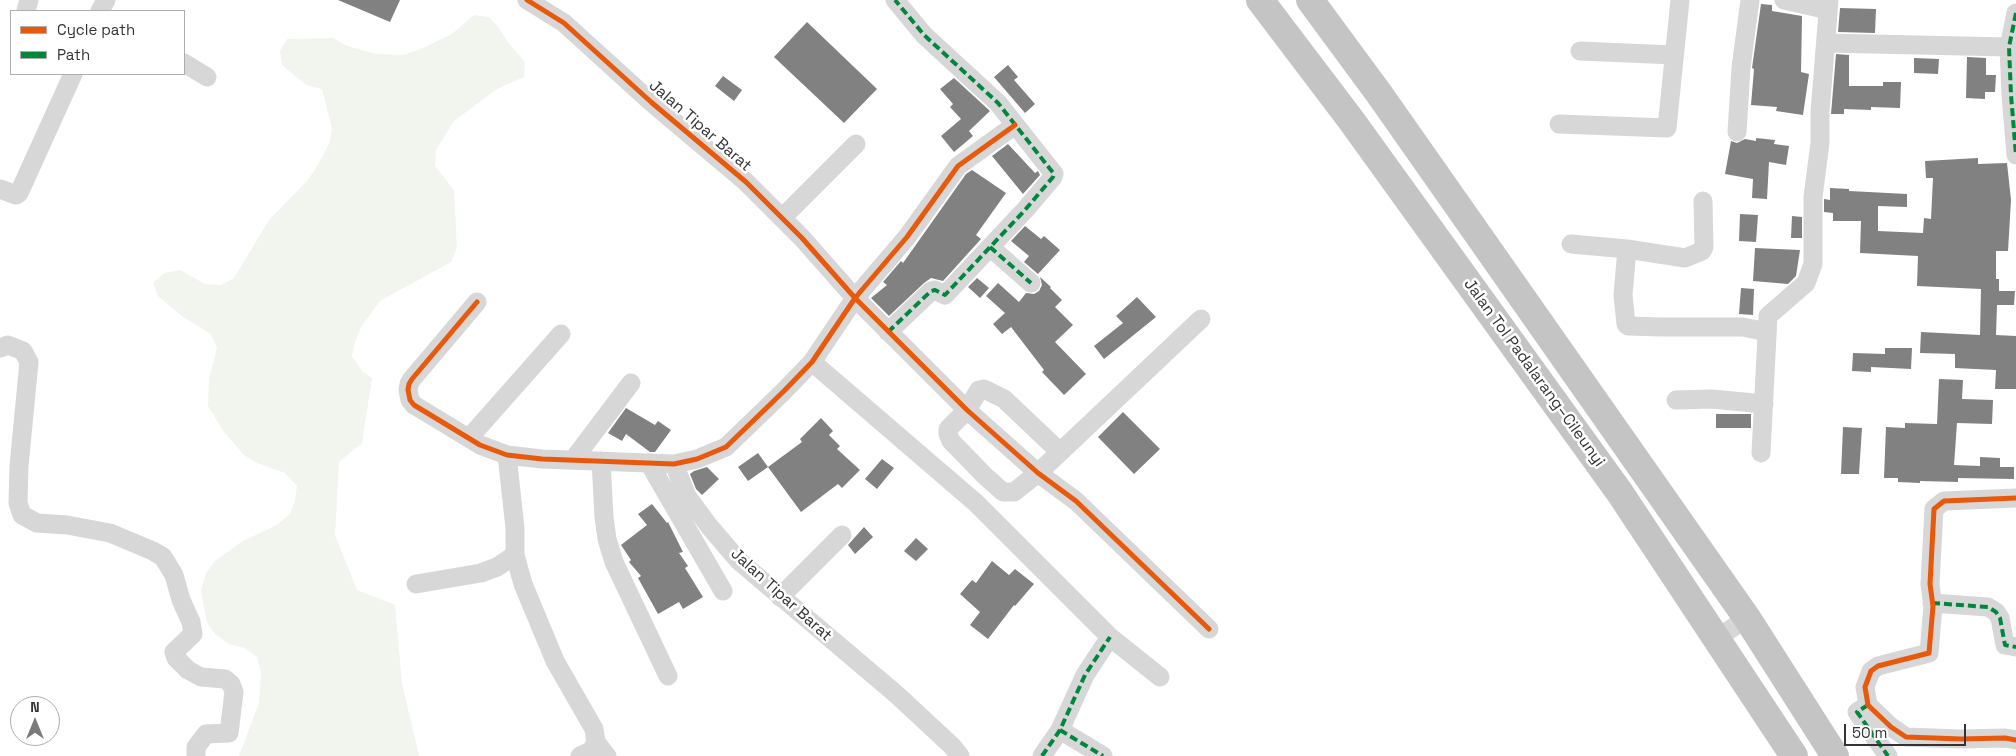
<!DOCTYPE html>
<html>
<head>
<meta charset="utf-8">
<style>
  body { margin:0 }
  #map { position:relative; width:2016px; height:756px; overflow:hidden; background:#fff; font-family:"Space Grotesk",sans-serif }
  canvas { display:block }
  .legend { position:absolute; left:10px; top:10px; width:175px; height:65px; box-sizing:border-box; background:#fff; border:1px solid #adadad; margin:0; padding:6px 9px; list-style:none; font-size:15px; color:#333 }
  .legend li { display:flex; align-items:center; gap:10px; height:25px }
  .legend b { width:25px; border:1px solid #adadad }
  .north { position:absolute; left:10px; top:696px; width:50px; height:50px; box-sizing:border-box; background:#fff; border:1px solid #adadad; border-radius:50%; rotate:0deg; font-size:14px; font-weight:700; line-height:20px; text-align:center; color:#333 }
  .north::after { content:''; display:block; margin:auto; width:18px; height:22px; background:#7a7a7a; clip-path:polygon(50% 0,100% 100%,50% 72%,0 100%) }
  .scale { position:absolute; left:1844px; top:724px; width:122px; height:22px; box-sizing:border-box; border:2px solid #333; border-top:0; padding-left:6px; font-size:15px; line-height:18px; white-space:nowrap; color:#333; -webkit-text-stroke:4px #fff; paint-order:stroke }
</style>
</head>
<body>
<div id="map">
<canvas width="2016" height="756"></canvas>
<ul class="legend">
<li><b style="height:6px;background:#e8590c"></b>Cycle path</li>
<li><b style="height:6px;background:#00873e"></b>Path</li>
</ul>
<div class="north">N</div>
<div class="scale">50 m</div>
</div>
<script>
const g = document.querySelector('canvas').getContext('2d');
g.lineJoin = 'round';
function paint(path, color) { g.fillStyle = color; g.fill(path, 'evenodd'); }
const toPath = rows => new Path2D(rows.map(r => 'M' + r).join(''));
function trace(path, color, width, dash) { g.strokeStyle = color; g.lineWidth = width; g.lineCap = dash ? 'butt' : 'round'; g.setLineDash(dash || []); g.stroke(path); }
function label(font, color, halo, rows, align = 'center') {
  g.font = font + ' "Space Grotesk",sans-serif'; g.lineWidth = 5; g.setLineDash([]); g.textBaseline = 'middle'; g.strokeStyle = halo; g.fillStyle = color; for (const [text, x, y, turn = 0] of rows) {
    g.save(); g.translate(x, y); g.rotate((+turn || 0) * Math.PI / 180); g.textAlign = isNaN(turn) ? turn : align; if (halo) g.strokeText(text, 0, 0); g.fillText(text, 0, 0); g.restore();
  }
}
paint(toPath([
  [474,15,489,17,499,28,507,41,525,62,524,77,497,89,454,121,436,150,435,166,454,190,457,248,451,262,380,301,361,327,355,342,352,356,363,372,372,378,362,443,339,462,335,535,357,590,395,605,402,683,419,756,239,756,259,703,261,673,257,657,244,648,229,644,216,635,207,623,201,590,206,573,215,561,241,542,277,525,290,514,295,501,297,486,285,473,257,463,244,455,224,432,208,406,209,378,217,348,211,334,183,317,158,296,153,283,164,273,180,270,205,284,221,285,234,278,269,220,307,181,316,168,330,142,332,128,322,89,306,85,282,65,280,51,287,39,333,38,347,46,376,54,403,55,421,49,452,34]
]), '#f1f5ed');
paint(toPath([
  [338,0,400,0,390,22],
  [1761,4,1772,5,1772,11,1802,16,1801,72,1809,74,1803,115,1776,111,1777,107,1751,105,1754,69,1752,68],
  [1840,8,1876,9,1875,33,1838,32],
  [807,22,877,89,844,123,774,57],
  [1836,54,1849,55,1849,86,1883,86,1883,82,1901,82,1900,108,1871,107,1871,110,1844,109,1844,114,1831,114],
  [1967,57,1986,58,1986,75,1996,75,1995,92,1985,92,1985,99,1966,98],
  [1914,58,1939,59,1938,74,1914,73],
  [1008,65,1018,77,1014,80,1035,104,1025,113,994,77],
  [723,76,742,90,734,101,715,86],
  [954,78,990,111,969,131,973,136,954,152,941,136,961,119,950,107,953,104,940,89],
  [1756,138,1775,140,1774,144,1789,146,1786,165,1769,162,1767,199,1752,198,1753,179,1725,174,1731,141,1737,143,1745,139,1756,141],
  [1008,144,1035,173,1038,171,1040,175,1023,194,992,156],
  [1978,158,1978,164,2007,163,2011,200,2008,251,1996,251,1996,279,1999,279,1999,291,2015,291,2014,305,1997,305,1996,335,2016,336,2016,389,1995,389,1996,370,1955,368,1955,354,1920,353,1921,332,1980,335,1981,289,1917,286,1918,256,1860,253,1861,221,1833,221,1833,213,1824,212,1824,199,1830,200,1830,188,1849,189,1849,191,1907,194,1907,207,1878,206,1878,231,1923,233,1924,218,1931,219,1933,178,1926,178,1925,161],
  [972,170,1006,193,976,235,981,239,943,281,931,278,924,283,889,316,871,298,887,285,883,282,901,261,903,263,966,174],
  [1740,214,1758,215,1756,242,1739,241],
  [1792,216,1802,217,1802,238,1791,238],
  [1025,226,1041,239,1044,236,1060,250,1038,274,1024,262,1029,256,1011,241],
  [1755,248,1800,250,1796,276,1788,284,1753,281],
  [1040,277,1051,287,1050,288,1062,300,1055,307,1073,325,1055,342,1086,374,1064,395,1042,372,1044,370,1011,327,1002,334,993,324,1005,313,986,296,998,283,1019,302,1026,293,1034,294,1039,291,1042,285],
  [977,278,989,288,980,298,968,287],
  [1741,288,1754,289,1753,315,1739,314],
  [1137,297,1156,317,1104,359,1094,346,1123,323,1116,316],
  [1885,348,1912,348,1911,369,1871,367,1871,372,1852,371,1853,353,1885,354],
  [1939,379,1963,380,1962,399,1993,400,1992,424,1957,423,1954,465,1980,466,1980,457,2000,458,2000,467,2014,467,2014,479,1958,478,1958,482,1920,481,1920,483,1898,482,1898,478,1884,478,1886,427,1905,428,1905,423,1937,424],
  [626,408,655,425,658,421,671,430,655,452,650,452,626,434,622,441,608,433],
  [1123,412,1160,449,1134,474,1098,437],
  [1716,414,1751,414,1751,428,1716,428],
  [821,418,833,431,829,435,840,446,837,449,860,470,842,488,838,484,801,512,768,467,802,442,800,439],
  [1843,427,1862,428,1859,474,1841,474],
  [758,453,768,467,748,481,738,467],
  [882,459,894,468,877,489,865,479],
  [707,467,719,479,702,495,696,489,690,474,694,471],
  [652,504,667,523,668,522,683,552,679,553,688,566,685,568,703,597,683,609,679,602,658,614,638,578,641,576,629,562,631,560,621,545,647,525,638,514],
  [864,527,873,537,855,554,848,545],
  [916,538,928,549,916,561,904,551],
  [992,561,1009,575,1015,569,1034,584,1015,606,1014,605,988,639,970,625,980,612,960,594,972,580,976,583]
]), '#818181');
trace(toPath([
  [1784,0,1828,10],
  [26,11,29,0],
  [100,11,106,0],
  [2016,13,2009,47,2011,95,2016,155],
  [1826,43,2009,47],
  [1580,51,1674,55],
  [184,63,207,77],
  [1559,124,1667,128,1680,0],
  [1015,125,958,166,907,237,855,298,967,410,1038,473,1076,501,1209,629],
  [1737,132,1741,68,1750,0],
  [0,189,16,195,19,193,73,74],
  [1703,201,1704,247,1702,251,1685,258,1627,249,1623,295,1626,324,1628,326,1661,327,1743,327,1767,332],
  [782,218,856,144],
  [1571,244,1627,249],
  [990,247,1031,283],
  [477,302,412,379,409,384,408,390,410,400,414,405,480,445,507,455,542,459,674,464,697,459,726,447,784,391,812,362,855,298,802,238,746,182,651,102,564,23,527,0],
  [888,332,931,291,935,290,945,295,1025,210,1053,177,1054,174,998,103,924,35,895,0],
  [0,348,8,345,23,351,29,362,19,466,18,503,22,515,37,523,67,525,110,533,153,551,163,557,174,575,181,600,191,622,193,634,174,652,176,658,188,670,201,677,225,679,231,684,234,692,229,733,206,734,196,747,196,756],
  [812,362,976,503,1110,637,1160,677],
  [1676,400,1712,399,1764,404],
  [469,438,561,334],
  [1060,452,1004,399,984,389,979,390,967,410,948,429,948,434,951,441,985,476,1003,492,1014,492,1038,473,1201,319],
  [1761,453,1768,316,1806,283,1813,264,1813,197,1820,143,1820,112,1829,0],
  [573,460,631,383],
  [601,461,604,517,607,539,614,562,668,676],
  [649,463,723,591],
  [674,464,687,496,709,526,739,561,896,694,952,746,960,756],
  [2016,498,1944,501,1934,509,1930,584,1933,606,1929,653,1878,666,1871,671,1865,687,1868,705,1871,708,1891,727,1906,737,1961,739,2005,738,2016,740],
  [515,555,523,584,555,661,594,729,596,742,591,751,580,756],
  [416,584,481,573,497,567,515,555,515,528,507,455],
  [780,597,842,535],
  [1932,603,1988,607,1996,612,2000,618,2005,645,2016,647],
  [1716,639,1747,618],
  [1868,705,1857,712,1888,756],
  [1060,730,1103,756],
  [596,742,607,756],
  [1042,756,1060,730,1085,675,1110,637]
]), '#d7d7d7', 19);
trace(toPath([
  [1260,0,1351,120,1620,493,1794,756],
  [1310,0,1380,95,1747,618,1835,756]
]), '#c4c4c4', 28);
trace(toPath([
  [2016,13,2009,47,2011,95,2016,155],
  [990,247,1031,283],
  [888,332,931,291,935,290,945,295,1025,210,1053,177,1054,174,998,103,924,35,895,0],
  [1932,603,1988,607,1996,612,2000,618,2005,645,2016,647],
  [1868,705,1857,712,1888,756],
  [1060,730,1103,756],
  [1042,756,1060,730,1085,675,1110,637]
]), '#00873e', 4, [8, 4]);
trace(toPath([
  [1015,125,958,166,907,237,855,298,967,410,1038,473,1076,501,1209,629],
  [477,302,412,379,409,384,408,390,410,400,414,405,480,445,507,455,542,459,674,464,697,459,726,447,784,391,812,362,855,298,802,238,746,182,651,102,564,23,527,0],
  [2016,498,1944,501,1934,509,1930,584,1933,606,1929,653,1878,666,1871,671,1865,687,1868,705,1871,708,1891,727,1906,737,1961,739,2005,738,2016,740]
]), '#e8590c', 5);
label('16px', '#333', '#fff', [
  ["Jalan Tipar Barat",700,126,41],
  ["Jalan Tol Padalarang–Cileunyi",1534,373,54],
  ["Jalan Tipar Barat",781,595,42]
]);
</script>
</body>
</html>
